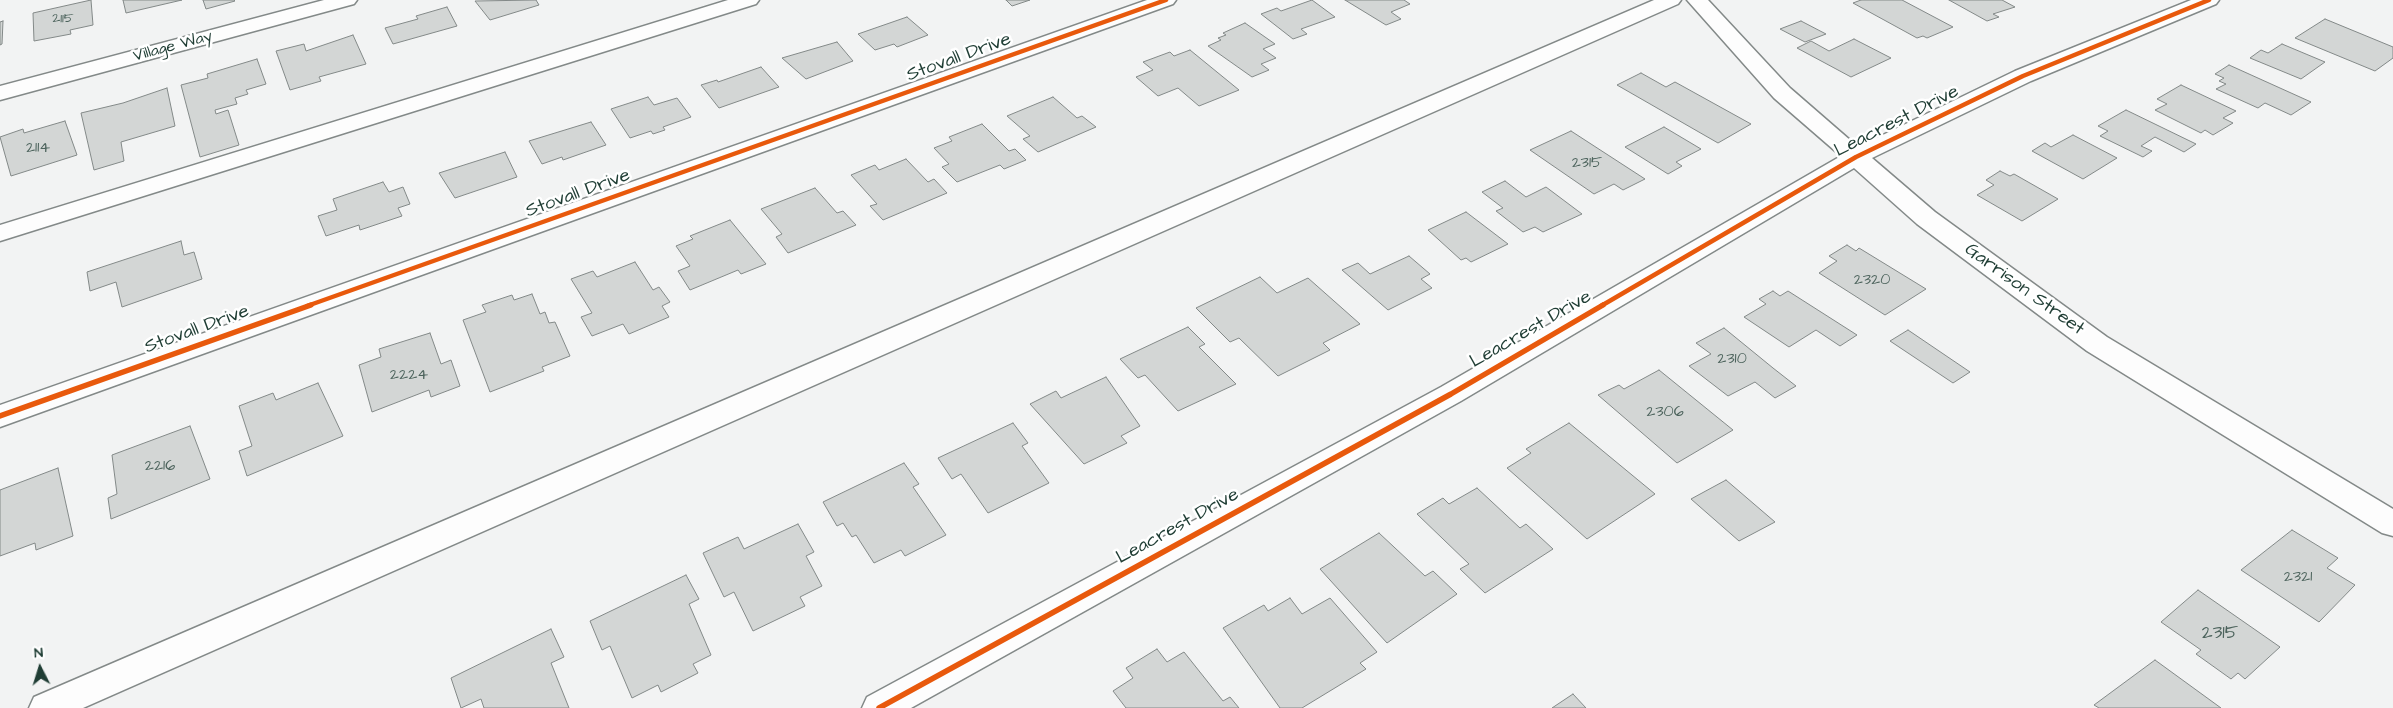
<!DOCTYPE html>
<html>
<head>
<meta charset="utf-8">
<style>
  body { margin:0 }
  #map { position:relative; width:2393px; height:708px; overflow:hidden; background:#f2f3f3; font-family:"Architects Daughter",sans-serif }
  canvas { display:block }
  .north { position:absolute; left:15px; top:643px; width:50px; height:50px; -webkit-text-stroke:4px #fff; paint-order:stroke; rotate:355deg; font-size:14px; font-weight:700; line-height:20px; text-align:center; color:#1f3d34 }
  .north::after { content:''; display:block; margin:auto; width:18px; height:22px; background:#1f3d34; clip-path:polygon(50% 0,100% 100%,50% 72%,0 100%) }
</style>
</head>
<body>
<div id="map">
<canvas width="2393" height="708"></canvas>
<div class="north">N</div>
</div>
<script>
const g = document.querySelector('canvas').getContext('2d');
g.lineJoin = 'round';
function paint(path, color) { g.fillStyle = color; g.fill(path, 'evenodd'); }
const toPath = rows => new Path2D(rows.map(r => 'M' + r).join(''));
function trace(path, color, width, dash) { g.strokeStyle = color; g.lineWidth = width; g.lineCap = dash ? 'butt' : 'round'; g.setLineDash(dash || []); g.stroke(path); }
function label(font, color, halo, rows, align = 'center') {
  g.font = font + ' "Architects Daughter",sans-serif'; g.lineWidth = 5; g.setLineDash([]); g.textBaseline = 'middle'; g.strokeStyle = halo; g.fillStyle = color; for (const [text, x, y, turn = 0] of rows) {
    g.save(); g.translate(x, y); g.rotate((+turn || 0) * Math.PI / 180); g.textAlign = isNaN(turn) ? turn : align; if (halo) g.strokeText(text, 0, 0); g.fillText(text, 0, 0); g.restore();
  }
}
const building = toPath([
  [91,0,93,25,70,30,71,34,34,41,33,13,91,0],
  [123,0,182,0,126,13,123,0],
  [203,0,234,0,235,1,206,9,203,0],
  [536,0,539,5,490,20,475,1,536,0],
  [1006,0,1030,0,1012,6,1006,0],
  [1312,0,1335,17,1301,29,1307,34,1293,39,1261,14,1277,8,1281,11,1312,0],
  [1345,0,1404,0,1410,4,1391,12,1401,19,1386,25,1345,0],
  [1861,0,1902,0,1953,27,1927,38,1923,36,1917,38,1853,3,1861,0],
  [1949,0,2002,0,2015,7,1993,14,1999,17,1987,21,1949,0],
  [447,7,457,26,393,44,385,28,418,19,416,16,447,7],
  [907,17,928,35,897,47,894,44,875,50,858,34,907,17],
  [2325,19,2393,47,2393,58,2375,71,2295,38,2325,19],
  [3,21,2,44,0,45,0,22,3,21],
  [1801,21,1826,34,1805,42,1780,29,1801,21],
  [1245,23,1275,44,1263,49,1276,58,1261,64,1269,70,1252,77,1208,46,1221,40,1218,38,1226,35,1223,33,1245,23],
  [353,35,366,64,319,77,321,81,290,90,276,51,304,44,306,51,353,35],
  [1854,39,1891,58,1851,77,1797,48,1811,41,1829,51,1854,39],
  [837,42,853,61,806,79,782,58,837,42],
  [2282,44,2325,62,2301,79,2250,58,2261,50,2268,53,2282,44],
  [1190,50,1239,90,1199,106,1178,88,1158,96,1136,77,1153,70,1143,62,1170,52,1174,56,1190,50],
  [257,59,266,84,246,90,248,94,235,98,237,104,215,110,216,114,228,110,239,145,200,157,181,85,208,78,207,74,257,59],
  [2229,65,2311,102,2291,115,2265,103,2258,108,2216,89,2226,84,2219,81,2224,78,2215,74,2229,65],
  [761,67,779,87,719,108,701,85,717,80,718,82,761,67],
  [1641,73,1666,87,1675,82,1751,124,1718,143,1617,85,1641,73],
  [2181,85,2236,111,2223,118,2233,123,2213,135,2205,130,2201,133,2155,110,2167,104,2157,99,2181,85],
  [167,88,175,126,121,142,124,161,94,170,81,113,123,103,167,88],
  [648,97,654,105,677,98,691,117,663,127,665,130,653,134,651,131,630,138,611,109,648,97],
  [1053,97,1077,118,1082,116,1096,127,1038,152,1023,139,1030,136,1007,116,1053,97],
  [2126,110,2196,144,2184,152,2155,137,2141,146,2152,151,2143,157,2100,136,2108,131,2098,126,2126,110],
  [65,121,77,155,11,176,0,137,23,129,24,133,65,121],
  [591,122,606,145,563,160,562,157,542,164,529,141,591,122],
  [982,124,1009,151,1015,149,1026,160,1004,169,1000,165,957,182,942,167,949,164,934,148,952,141,949,137,982,124],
  [1664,127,1701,149,1676,162,1682,166,1668,174,1625,147,1664,127],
  [1571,131,1645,179,1623,190,1614,184,1594,194,1530,150,1571,131],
  [2073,135,2117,158,2083,179,2032,151,2045,143,2051,147,2073,135],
  [505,152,517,177,455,198,439,173,505,152],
  [906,159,928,182,934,179,947,193,883,220,870,206,877,204,851,175,875,165,879,170,906,159],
  [2000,171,2010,176,2014,174,2058,199,2022,221,1977,195,1994,185,1986,180,2000,171],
  [1505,181,1526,197,1546,187,1582,214,1543,232,1535,227,1523,232,1496,211,1503,208,1482,192,1505,181],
  [383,182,389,192,403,187,410,204,398,208,402,216,360,230,359,225,326,236,318,216,337,210,333,199,383,182],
  [815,188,837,213,843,211,856,225,788,253,776,237,782,234,761,209,815,188],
  [1466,212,1508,244,1471,262,1466,258,1461,260,1428,230,1466,212],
  [730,220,766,264,741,274,738,270,690,290,678,271,690,266,676,246,693,239,690,236,730,220],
  [181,241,184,255,194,252,202,279,122,307,116,282,90,291,87,272,181,241],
  [1847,245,1856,251,1859,248,1926,289,1885,315,1819,273,1837,261,1829,256,1847,245],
  [1409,256,1430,274,1421,279,1432,288,1388,310,1342,270,1358,263,1370,274,1409,256],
  [635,262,653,290,659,287,670,302,662,306,669,317,629,334,623,324,592,336,581,317,592,313,571,279,593,271,597,277,635,262],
  [1260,277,1277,293,1308,278,1360,324,1323,343,1330,350,1278,376,1239,338,1230,342,1196,308,1260,277],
  [1773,291,1780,296,1788,291,1857,335,1840,346,1816,330,1789,347,1744,317,1766,304,1759,299,1773,291],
  [532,294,540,314,545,312,549,323,555,322,570,356,542,367,544,371,490,392,463,320,486,312,482,305,512,295,514,300,532,294],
  [1188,327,1205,344,1199,347,1236,384,1178,411,1145,375,1138,378,1120,359,1188,327],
  [1724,328,1773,368,1796,386,1775,398,1755,382,1728,396,1689,366,1711,354,1696,343,1724,328],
  [1908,330,1970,372,1953,383,1890,341,1908,330],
  [430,333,441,364,451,360,460,386,431,397,429,390,372,412,359,365,381,357,379,349,430,333],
  [1659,370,1733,430,1677,463,1598,395,1619,385,1624,389,1659,370],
  [1106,377,1140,426,1121,436,1127,443,1084,464,1030,404,1056,391,1061,398,1106,377],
  [318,383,343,436,247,476,239,451,252,446,239,406,273,393,276,400,318,383],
  [1013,423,1028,443,1022,446,1049,483,988,513,961,474,952,479,938,458,1013,423],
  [1569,423,1655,494,1587,539,1507,468,1531,453,1526,449,1569,423],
  [190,426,210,479,111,519,108,498,117,494,112,455,190,426],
  [904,463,919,484,913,487,946,535,905,556,901,550,874,563,856,535,852,537,843,523,837,526,823,502,904,463],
  [58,468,73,536,36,550,35,543,0,556,0,490,58,468],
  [1726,480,1775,522,1739,541,1691,499,1726,480],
  [1477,488,1520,528,1526,524,1553,549,1485,593,1460,569,1469,564,1417,514,1443,498,1449,504,1477,488],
  [798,524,814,552,806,556,822,586,800,597,805,606,753,631,734,592,724,597,703,553,738,537,744,549,798,524],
  [2292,530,2338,558,2327,568,2355,585,2319,622,2241,570,2292,530],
  [1379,533,1425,576,1433,571,1457,594,1387,643,1320,569,1379,533],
  [686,575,699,599,689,604,711,655,693,664,698,673,661,692,658,685,632,698,610,646,602,650,590,621,686,575],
  [2198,590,2280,647,2245,679,2238,673,2231,679,2196,654,2201,650,2161,622,2198,590],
  [1290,598,1302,614,1330,598,1377,652,1360,663,1366,669,1302,708,1280,708,1223,628,1264,605,1268,611,1290,598],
  [551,629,564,657,551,663,569,708,484,708,481,699,461,708,451,678,551,629],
  [1157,649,1167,662,1184,652,1223,701,1230,697,1239,708,1126,708,1113,691,1133,678,1126,668,1157,649],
  [2155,660,2221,708,2099,708,2094,705,2155,660],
  [1573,694,1586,708,1552,708,1573,694]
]);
paint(building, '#d3d6d5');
trace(building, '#838988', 1);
const service = toPath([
  [728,0,759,0,756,4,0,241,0,225,728,0],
  [1654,0,1681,0,1678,4,83,708,29,708,34,697,1654,0]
]);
const minor = toPath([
  [324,0,357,0,354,4,0,100,0,86,324,0],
  [1147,0,1176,0,1173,4,0,427,0,405,1147,0],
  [1687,0,1708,0,1790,88,1858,147,2015,71,2191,0,2219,0,2216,4,2031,81,1872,158,1935,212,2107,337,2393,509,2393,536,2382,533,2087,351,1917,224,1854,168,1461,401,911,708,862,708,867,697,1441,387,1841,156,1774,98,1687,0]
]);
trace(service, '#838988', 3);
trace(minor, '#838988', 3);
paint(service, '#fdfdfd');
paint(minor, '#fdfdfd');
trace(toPath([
  [307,306,1166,0],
  [1601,306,1856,157,2023,76,2209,0]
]), '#e8590c', 4.5);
trace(toPath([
  [0,416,311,305],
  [879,708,1451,394,1603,305]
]), '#e8590c', 5.5);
label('14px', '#4c635c', null, [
  ["2115",63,19]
]);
label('16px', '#1f3d34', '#fff', [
  ["Village Way",173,47,-15]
]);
label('16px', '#4c635c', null, [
  ["2114",38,149],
  ["2315",1587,164],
  ["2320",1872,281],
  ["2310",1732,360],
  ["2224",409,376],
  ["2306",1665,413],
  ["2216",160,467],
  ["2321",2298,578]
]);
label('19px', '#1f3d34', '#fff', [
  ["Stovall Drive",959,58,-20],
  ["Leacrest Drive",1897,122,-27],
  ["Stovall Drive",578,194,-20],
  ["Garrison Street",2024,290,36],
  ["Stovall Drive",197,330,-20],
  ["Leacrest Drive",1531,330,-30],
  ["Leacrest Drive",1178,527,-29]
]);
label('19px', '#4c635c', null, [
  ["2315",2220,634]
]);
</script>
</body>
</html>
